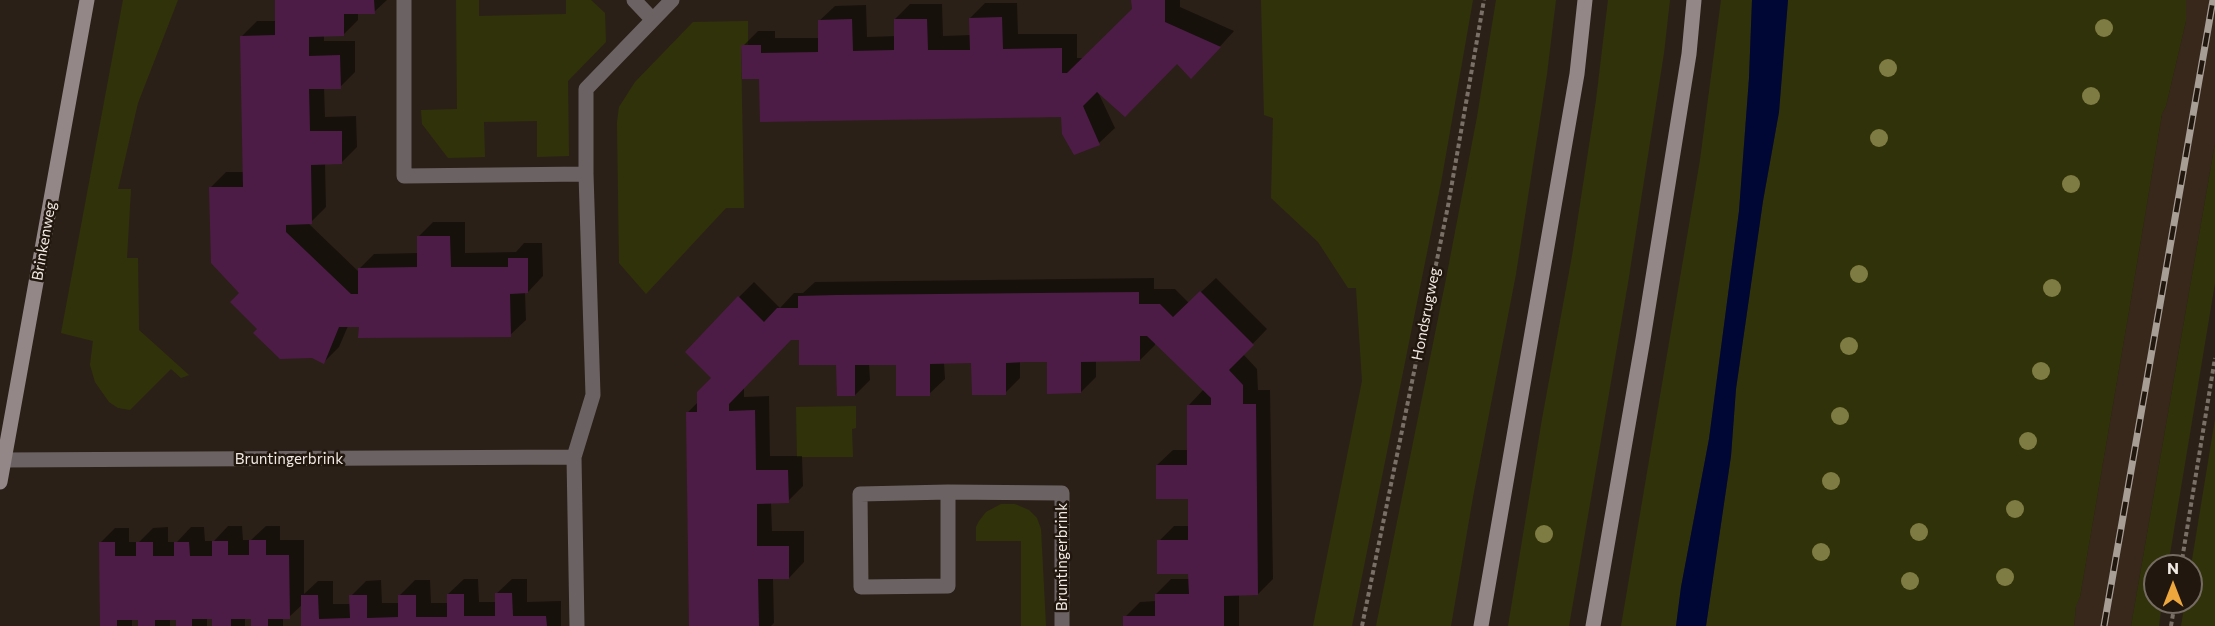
<!DOCTYPE html>
<html>
<head>
<meta charset="utf-8">
<style>
  body { margin:0 }
  #map { position:relative; width:2215px; height:626px; overflow:hidden; background:#2b2017; font-family:Commissioner,sans-serif }
  canvas { display:block }
  .north { position:absolute; left:2143px; top:554px; width:60px; height:60px; box-sizing:border-box; background:#22170e; border:2px solid #756b63; border-radius:50%; rotate:0deg; font-size:16px; font-weight:700; line-height:24px; text-align:center; color:#f1e9e3 }
  .north::after { content:''; display:block; margin:auto; width:21px; height:27px; background:#eea73d; clip-path:polygon(50% 0,100% 100%,50% 72%,0 100%) }
</style>
</head>
<body>
<div id="map">
<canvas width="2215" height="626"></canvas>
<div class="north">N</div>
</div>
<script>
const g = document.querySelector('canvas').getContext('2d');
g.lineJoin = 'round';
function paint(path, color) { g.fillStyle = color; g.fill(path, 'evenodd'); }
const toPath = rows => new Path2D(rows.map(r => 'M' + r).join(''));
function trace(path, color, width, dash) { g.strokeStyle = color; g.lineWidth = width; g.lineCap = dash ? 'butt' : 'round'; g.setLineDash(dash || []); g.stroke(path); }
function label(font, color, halo, rows, align = 'center') {
  g.font = font + ' Commissioner,sans-serif'; g.lineWidth = 5; g.setLineDash([]); g.textBaseline = 'middle'; g.strokeStyle = halo; g.fillStyle = color; for (const [text, x, y, turn = 0] of rows) {
    g.save(); g.translate(x, y); g.rotate((+turn || 0) * Math.PI / 180); g.textAlign = isNaN(turn) ? turn : align; if (halo) g.strokeText(text, 0, 0); g.fillText(text, 0, 0); g.restore();
  }
}
paint(toPath([
  [2186,0,2215,0,2215,143,2131,626,2074,626,2076,605,2080,597,2129,311,2162,114,2166,106,2186,21]
]), '#38281b');
paint(toPath([
  [123,0,178,0,138,103,118,189,131,189,127,258,138,258,139,330,189,375,181,378,171,369,130,410,118,408,109,402,95,382,90,365,93,341,61,333],
  [456,0,479,0,479,16,566,14,566,0,591,0,605,13,606,42,568,81,569,156,537,157,537,121,484,122,485,157,448,158,422,124,421,110,457,109],
  [1261,0,1473,0,1441,183,1352,626,1313,626,1362,381,1356,288,1348,288,1318,242,1271,198,1273,118,1264,115],
  [1496,0,1556,0,1547,74,1516,274,1473,497,1451,626,1376,626,1446,279,1477,117],
  [1608,0,1670,0,1664,53,1628,283,1569,626,1508,626,1542,419,1572,256,1596,100],
  [1721,0,1752,0,1749,78,1739,211,1709,439,1681,587,1676,626,1621,626,1700,160],
  [1788,0,2186,0,2186,21,2166,106,2162,114,2129,311,2080,597,2076,606,2074,626,1706,626,1731,456,1736,389,1763,201,1779,112],
  [748,21,748,45,741,45,744,208,726,208,646,294,619,263,617,123,619,107,635,82,693,22],
  [2215,143,2215,283,2168,566,2155,566,2155,602,2162,602,2159,626,2131,626],
  [856,406,856,428,852,429,853,457,797,457,796,407],
  [2215,419,2215,626,2181,626,2185,602,2191,602,2191,566],
  [1001,504,1015,504,1029,510,1037,518,1041,529,1046,626,1021,626,1021,541,976,541,976,527,979,521,986,512]
]), '#30330a');
paint(toPath([
  [1752,0,1788,0,1779,112,1763,201,1736,389,1731,456,1706,626,1676,626,1681,587,1709,439,1739,211,1749,78]
]), '#000735');
paint(toPath([
  [276,0,387,0,374,12,358,12,358,20,343,35,324,35,324,41,355,41,355,72,340,87,324,87,325,117,356,116,357,147,342,162,325,163,326,207,311,222,307,222,359,272,359,269,374,254,418,253,418,237,433,222,465,222,465,253,516,252,524,243,542,243,543,276,528,292,525,292,526,320,510,335,348,326,339,347,324,362,259,329,241,293,211,187,226,172,244,172,242,36,257,21,277,21],
  [1108,0,1180,0,1180,7,1234,31,1206,62,1177,62,1097,90,1115,128,1099,143,1075,154,1063,116,760,78,743,46,758,31,775,31,775,38,820,38,819,21,835,6,866,5,867,37,896,36,895,19,910,4,942,4,943,36,971,35,970,18,985,3,1017,3,1018,34,1077,34,1077,58,1084,58,1133,10,1133,0],
  [1154,278,1154,289,1175,289,1189,303,1216,278,1267,329,1243,354,1257,369,1258,390,1270,390,1273,579,1258,594,1239,594,1239,626,1125,626,1125,617,1140,602,1156,601,1156,594,1171,579,1190,579,1190,572,1159,541,1174,526,1189,526,1189,497,1157,465,1173,450,1188,450,1188,406,1204,389,1155,342,1155,345,1140,360,1096,360,1096,377,1081,392,1049,361,1020,361,1020,378,1005,393,973,361,944,362,945,379,929,394,898,363,869,363,870,380,855,395,838,363,800,339,791,339,744,387,744,397,769,396,770,456,802,456,803,486,788,501,771,502,772,531,804,531,804,562,789,578,773,578,774,623,771,626,691,626,687,413,698,402,713,378,739,297,754,282,780,308,794,293,803,293,815,282],
  [228,526,242,526,243,540,251,540,266,526,280,526,280,540,304,540,304,594,318,581,333,581,333,604,351,604,351,596,366,581,381,580,382,603,400,603,400,595,415,580,430,580,431,603,448,603,448,594,464,579,478,579,479,602,497,602,496,594,512,579,527,579,527,602,561,601,561,626,303,626,303,604,289,617,283,617,283,626,252,626,252,618,245,618,245,626,214,626,214,618,207,618,207,626,177,626,177,619,170,619,170,626,139,626,139,619,132,619,132,626,101,626,100,543,115,528,129,528,129,542,139,542,153,528,168,527,168,542,177,542,191,527,204,527,205,541,214,541]
]), '#0007');
paint(toPath([
  [275,0,374,0,375,14,344,14,344,36,309,37,309,56,340,55,341,89,309,89,310,131,342,131,342,164,311,165,312,224,286,225,286,232,351,294,358,294,358,268,417,267,417,236,450,236,451,267,508,267,508,258,528,258,528,293,510,294,511,337,358,338,359,327,339,327,324,364,312,358,280,359,253,333,257,329,230,302,239,293,211,263,209,187,243,187,240,36,275,35],
  [1131,0,1165,0,1165,22,1221,47,1191,79,1177,64,1125,117,1097,92,1083,106,1100,145,1074,155,1062,134,1061,117,760,122,759,79,742,79,741,45,761,45,761,53,818,52,818,20,852,19,853,51,894,50,894,19,927,19,928,50,970,50,969,18,1002,17,1003,49,1062,48,1062,73,1067,73,1132,9],
  [1200,291,1254,345,1229,370,1243,385,1243,404,1256,404,1258,595,1224,596,1224,626,1123,626,1123,616,1155,616,1155,594,1189,594,1188,574,1157,574,1157,540,1188,540,1188,499,1156,499,1156,465,1187,465,1187,405,1211,405,1211,398,1147,336,1140,336,1140,361,1081,362,1081,393,1047,394,1047,362,1026,362,1006,363,1006,395,972,395,971,363,930,364,930,396,896,396,896,365,855,365,855,396,837,396,836,365,799,365,799,340,791,340,729,404,729,411,755,410,756,470,788,470,789,503,757,504,757,546,789,546,789,579,758,579,759,626,689,626,686,412,697,412,697,392,711,378,685,352,738,296,764,322,777,308,798,308,798,296,837,295,1139,292,1139,304,1160,304,1173,317],
  [249,540,266,540,266,555,289,555,290,619,268,619,268,626,251,626,251,619,231,619,231,626,212,626,212,619,192,619,192,626,176,626,176,620,155,620,155,626,138,626,138,620,117,620,117,626,100,626,99,542,115,542,115,556,136,556,136,542,153,542,153,556,174,556,174,542,189,542,190,556,212,556,212,541,228,541,228,555,249,555],
  [495,593,512,593,513,616,546,616,547,626,301,626,301,595,318,595,319,619,350,618,349,595,367,595,367,618,398,617,398,595,416,595,416,617,447,617,447,594,464,594,464,616,495,616]
]), '#4c1c46');
trace(toPath([
  [2181,566,2215,358],
  [1362,626,1448,206,1484,0],
  [2171,626,2175,602]
]), '#7a7068', 4, [4.5, 3]);
trace(toPath([
  [404,0,404,176,586,174],
  [634,0,652,19],
  [574,457,577,626],
  [4,460,574,457,593,395,586,174,586,89,672,0],
  [948,492,948,586,861,587,860,494,948,492,1062,493,1062,626]
]), '#6b6363', 15);
trace(toPath([
  [0,482,87,0],
  [1481,626,1577,74,1585,0],
  [1593,626,1643,339,1689,54,1694,0]
]), '#948788', 15);
const rail = toPath([
  [2104,626,2213,0]
]);
trace(rail, '#a79e96', 7);
trace(rail, '#22170e', 4.5, [14]);
g.fillStyle = '#7e7c42';
for (const [x, y] of [
  [2104,28],
  [1888,68],
  [2091,96],
  [1879,138],
  [2071,184],
  [1859,274],
  [2052,288],
  [1849,346],
  [2041,371],
  [1840,416],
  [2028,441],
  [1831,481],
  [2015,509],
  [1919,532],
  [1544,534],
  [1821,552],
  [2005,577],
  [1910,581]
]) { g.beginPath(); g.arc(x, y, 9, 0, 2 * Math.PI); g.fill(); }
label('15px', '#f1e9e3', '#22170e', [
  ["Brinkenweg",44,241,-80],
  ["Hondsrugweg",1426,314,-79],
  ["Bruntingerbrink",289,459],
  ["Bruntingerbrink",1062,557,-90]
]);
</script>
</body>
</html>
